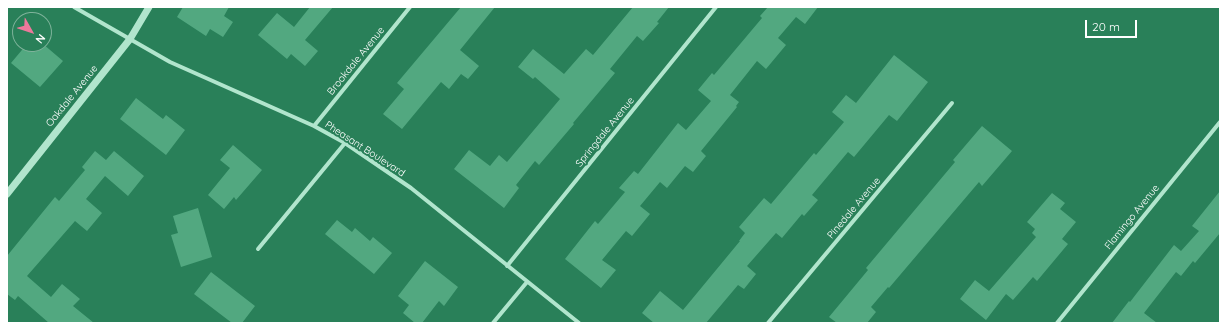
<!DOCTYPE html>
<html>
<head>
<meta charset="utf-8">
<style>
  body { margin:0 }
  #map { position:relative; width:1227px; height:330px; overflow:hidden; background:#298059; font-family:Quicksand,sans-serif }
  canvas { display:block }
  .frame { position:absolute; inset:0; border:8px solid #fff; pointer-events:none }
  .north { position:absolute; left:12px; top:12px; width:40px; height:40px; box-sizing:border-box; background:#298059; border:1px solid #7fb39b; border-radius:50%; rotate:129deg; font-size:11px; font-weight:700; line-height:16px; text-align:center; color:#fff }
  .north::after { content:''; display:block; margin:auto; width:14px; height:18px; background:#ec789b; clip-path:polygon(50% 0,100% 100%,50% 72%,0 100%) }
  .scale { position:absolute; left:1085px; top:20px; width:52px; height:18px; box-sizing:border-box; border:2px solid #fff; border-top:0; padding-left:5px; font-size:12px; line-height:14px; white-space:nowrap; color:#fff; -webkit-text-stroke:3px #298059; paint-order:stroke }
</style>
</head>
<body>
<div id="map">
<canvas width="1227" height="330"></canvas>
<div class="frame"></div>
<div class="north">N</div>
<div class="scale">20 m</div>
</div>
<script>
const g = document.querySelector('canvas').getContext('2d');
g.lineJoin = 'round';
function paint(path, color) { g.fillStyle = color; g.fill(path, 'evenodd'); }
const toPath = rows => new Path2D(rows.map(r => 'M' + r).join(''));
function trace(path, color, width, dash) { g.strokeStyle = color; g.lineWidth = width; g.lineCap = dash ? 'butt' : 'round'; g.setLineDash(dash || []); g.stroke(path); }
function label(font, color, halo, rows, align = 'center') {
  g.font = font + ' Quicksand,sans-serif'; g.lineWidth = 4; g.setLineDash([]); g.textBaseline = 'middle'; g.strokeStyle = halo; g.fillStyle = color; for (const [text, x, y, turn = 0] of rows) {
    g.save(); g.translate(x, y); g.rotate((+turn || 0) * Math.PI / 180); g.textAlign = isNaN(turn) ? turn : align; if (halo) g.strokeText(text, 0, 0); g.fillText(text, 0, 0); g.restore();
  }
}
paint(toPath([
  [183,7,229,7,224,16,233,22,223,37,210,29,206,36,177,17],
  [310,7,333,7,305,40,318,51,305,66,291,54,287,59,258,35,277,13,294,27],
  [461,7,495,7,460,50,479,66,468,79,461,74,449,89,441,82,402,129,383,114,404,89,397,83],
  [633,7,669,7,657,22,659,23,643,41,637,36,610,69,615,73,573,123,574,124,539,165,535,161,516,185,519,188,504,208,454,169,469,150,490,166,499,155,507,162,560,99,535,77,533,79,518,67,533,49,564,74,586,49,593,55],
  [768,7,818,7,805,24,796,17,778,38,786,45,766,69,757,61,730,95,739,102,736,106,737,107,701,151,706,156,693,172,685,166,667,188,660,182,640,206,650,214,632,236,626,231,602,260,616,270,601,288,565,259,595,221,598,224,625,192,619,188,634,171,638,174,678,123,686,130,711,101,698,90,712,73,714,75,762,18,760,16],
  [27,44,43,44,63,61,40,87,11,63],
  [894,55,928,82,897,121,889,115,854,157,848,152,812,195,818,200,804,216,802,214,782,238,776,233,747,266,756,274,744,289,738,285,706,323,654,323,642,313,660,291,683,310,740,241,739,241,745,233,739,227,764,198,771,204,814,153,816,155,844,122,832,112,846,95,856,103],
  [136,98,163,119,166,115,185,130,166,155,120,119],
  [982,126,1012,151,982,186,979,182,889,288,888,287,871,307,876,312,867,323,837,323,829,317,868,270,866,268,955,162,953,160],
  [233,145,262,170,236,200,234,197,224,209,208,195,230,168,220,160],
  [95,151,106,160,114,151,144,176,128,196,105,176,86,199,102,213,87,231,75,221,27,276,51,297,62,284,80,299,73,306,94,323,49,323,18,296,15,300,7,294,7,256,55,197,59,201,85,170,82,167],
  [1220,191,1220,233,1195,263,1193,261,1181,276,1176,272,1144,313,1157,323,1112,323,1129,301,1130,302,1174,245,1181,251,1199,231,1192,226],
  [1052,193,1065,203,1060,209,1076,222,1062,239,1068,244,1037,281,1033,277,1013,300,1006,294,986,320,960,299,975,280,989,291,1036,237,1032,233,1035,229,1027,222],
  [198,208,212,257,181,267,171,235,178,233,173,216],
  [337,220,352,232,355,228,370,241,373,237,392,253,374,274,325,234],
  [425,261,458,287,444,306,439,301,422,323,415,323,403,313,409,305,398,296],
  [211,272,255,306,242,323,232,323,194,294]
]), '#52a880');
trace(toPath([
  [74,7,170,62,314,126,345,143,411,188,579,323],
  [314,126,410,7],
  [258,249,345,143],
  [507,266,716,7],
  [493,323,527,282],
  [768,323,952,103],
  [1057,323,1220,122]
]), '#b1e5cd', 4);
trace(toPath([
  [7,194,130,39,149,7]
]), '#b1e5cd', 7);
label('10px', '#fff', '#298059', [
  ["Brookdale Avenue",356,61,-51],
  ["Oakdale Avenue",72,96,-51],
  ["Springdale Avenue",605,132,-51],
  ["Pheasant Boulevard",365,149,33],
  ["Pinedale Avenue",854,208,-50],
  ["Flamingo Avenue",1132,217,-51]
]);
</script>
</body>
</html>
